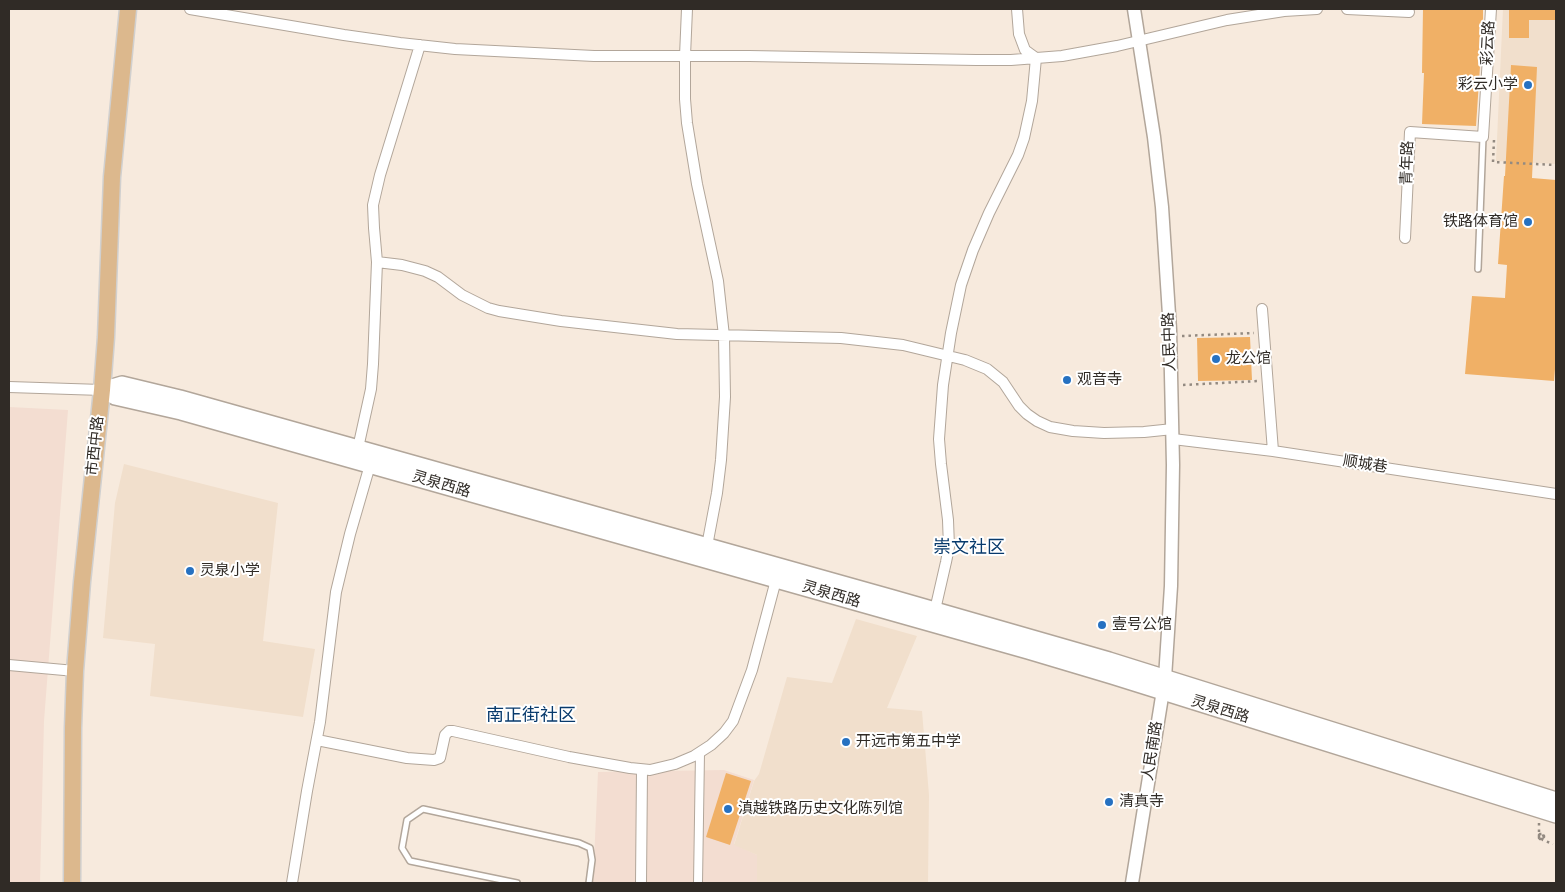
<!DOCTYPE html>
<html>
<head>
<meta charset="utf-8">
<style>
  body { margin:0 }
  #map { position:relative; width:1565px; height:892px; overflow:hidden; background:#f7eadd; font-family:"Titillium Web",sans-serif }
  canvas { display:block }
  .frame { position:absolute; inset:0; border:10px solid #302b26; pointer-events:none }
</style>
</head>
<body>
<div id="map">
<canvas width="1565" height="892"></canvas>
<div class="frame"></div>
</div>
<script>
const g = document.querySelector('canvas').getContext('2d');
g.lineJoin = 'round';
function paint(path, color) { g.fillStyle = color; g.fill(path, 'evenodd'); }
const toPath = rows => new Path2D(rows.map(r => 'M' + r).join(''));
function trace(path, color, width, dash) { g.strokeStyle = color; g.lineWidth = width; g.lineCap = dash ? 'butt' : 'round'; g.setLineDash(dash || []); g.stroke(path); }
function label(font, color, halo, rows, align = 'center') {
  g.font = font + ' "Titillium Web","Noto Sans SC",sans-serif'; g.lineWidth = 4; g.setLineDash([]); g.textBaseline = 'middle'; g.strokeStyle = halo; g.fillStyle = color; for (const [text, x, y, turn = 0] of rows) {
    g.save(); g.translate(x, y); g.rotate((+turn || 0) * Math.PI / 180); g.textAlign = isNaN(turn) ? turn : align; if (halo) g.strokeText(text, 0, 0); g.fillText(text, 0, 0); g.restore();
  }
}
paint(toPath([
  [9,407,68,410,44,721,40,883,9,883],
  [724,770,754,780,734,844,757,855,757,883,593,883,598,772]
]), '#f3ddd1');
paint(toPath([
  [1503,9,1556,9,1556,164,1496,161],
  [124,464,278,503,263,641,315,649,303,717,150,696,155,644,103,638,115,503],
  [856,619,917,636,887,708,922,711,929,795,928,883,757,883,757,855,734,845,754,781,759,774,787,677,832,683]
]), '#f1dfcc');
paint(toPath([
  [1423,9,1483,9,1483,22,1476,126,1422,124,1424,73,1422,73],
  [1509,9,1556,9,1556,20,1529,20,1529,38,1509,38],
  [1511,65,1537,67,1532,178,1556,180,1556,357,1554,381,1465,374,1472,296,1505,298,1507,265,1498,264,1504,176,1505,176],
  [1250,337,1252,380,1198,381,1197,338],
  [726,773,751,781,730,845,706,837]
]), '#f0b066');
const service = toPath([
  [1478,269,1483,137],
  [517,883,410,861,402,848,407,820,423,809,579,843,590,848,592,860,589,883]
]);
const pedestrian = toPath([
  [698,883,700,753]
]);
const minor = toPath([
  [190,9,344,35,400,43,455,49,594,56,749,56,976,60,1011,60,1062,56,1117,46,1227,20,1284,11,1317,9],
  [687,9,685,56,685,99,687,123,697,184,718,281,724,336,725,397,721,460,717,493,707,546],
  [1347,9,1409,12],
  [1405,238,1410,132,1483,137,1491,9],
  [377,262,402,265,425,271,438,277,462,295,488,308,499,311,561,321,677,334,841,338,903,345,965,360,987,369,1003,382,1019,406,1027,414,1037,421,1050,427,1073,431,1104,433,1144,432,1173,429],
  [1262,309,1273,451],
  [9,387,102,390],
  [1173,439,1273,451,1556,494],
  [358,448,371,389,373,364,377,262,374,228,373,205,380,175,420,45],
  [935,610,946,562,949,547,948,520,941,464,939,439,943,385,951,333,961,285,973,250,989,213,1018,155,1024,138,1032,101,1036,58,1025,50,1019,34,1017,9],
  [9,665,75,671],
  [317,740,407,758,434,760,440,758,445,735,449,731,453,731,569,757,630,768,650,770,675,764,694,756,711,745,724,733,733,721,752,670,776,580],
  [292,883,307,791,320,722,336,592,350,534,370,465],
  [641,883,642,770]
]);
const tertiary = toPath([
  [1132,883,1165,678,1171,586,1173,465,1170,330,1162,207,1154,137,1134,9]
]);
const secondary = toPath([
  [102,390,115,397,181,412,1028,651,1112,676,1556,815],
  [102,390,122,384,180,398,893,598,1109,660,1556,800]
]);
const primary = toPath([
  [72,883,73,728,75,671,82,582,102,390,106,337,112,177,128,9]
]);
trace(service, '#b2a69a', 8);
trace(pedestrian, '#b2a69a', 10);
trace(minor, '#b2a69a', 12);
trace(tertiary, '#b2a69a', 15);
trace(secondary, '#b2a69a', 18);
trace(primary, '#d1d0cf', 19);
trace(toPath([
  [1494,140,1493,162,1556,165],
  [1182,336,1254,333],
  [1183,385,1258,381],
  [1539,823,1539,838,1540,839,1541,839,1544,837,1544,835,1543,835,1542,834,1540,834,1539,835,1539,838,1540,839,1543,839,1544,838,1544,836,1543,835,1543,834,1540,834,1539,835,1539,838,1540,839,1542,839,1543,840,1553,844]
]), '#938a81', 2.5, [2.5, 4]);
trace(service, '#fff', 5);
trace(pedestrian, '#fff', 8);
trace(minor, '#fff', 10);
trace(tertiary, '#fff', 12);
trace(secondary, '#fff', 15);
trace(primary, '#dcb88d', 16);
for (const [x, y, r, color] of [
  [1528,85,5,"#2671c1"],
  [1528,222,5,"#2671c1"],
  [1216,359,5,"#2671c1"],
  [1067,380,5,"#2671c1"],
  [190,571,5,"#2671c1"],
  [1102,625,5,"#2671c1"],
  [846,742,5,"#2671c1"],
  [1109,802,5,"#2671c1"],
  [728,809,5,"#2671c1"]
]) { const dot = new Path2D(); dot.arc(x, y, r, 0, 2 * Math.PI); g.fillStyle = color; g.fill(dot); trace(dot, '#fff', 2); }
label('15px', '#302b26', '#fff', [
  ["彩云路",1489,43,-87],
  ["青年路",1408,163,-88],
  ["人民中路",1170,342,-92],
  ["市西中路",96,446,-84],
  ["顺城巷",1365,465,9],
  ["灵泉西路",441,485,16],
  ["灵泉西路",831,595,16],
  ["灵泉西路",1220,710,17],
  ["人民南路",1153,751,-81]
]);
label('15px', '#302b26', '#fff', [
  ["彩云小学",1518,85,"right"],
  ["铁路体育馆",1518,222,"right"],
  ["龙公馆",1226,359],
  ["观音寺",1077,380],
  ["灵泉小学",200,571],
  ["壹号公馆",1112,625],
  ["开远市第五中学",856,742],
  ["清真寺",1119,802],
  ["滇越铁路历史文化陈列馆",738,809]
], 'left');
label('18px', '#083a6c', '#fff', [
  ["崇文社区",969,549],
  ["南正街社区",531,717]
]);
</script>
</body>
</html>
